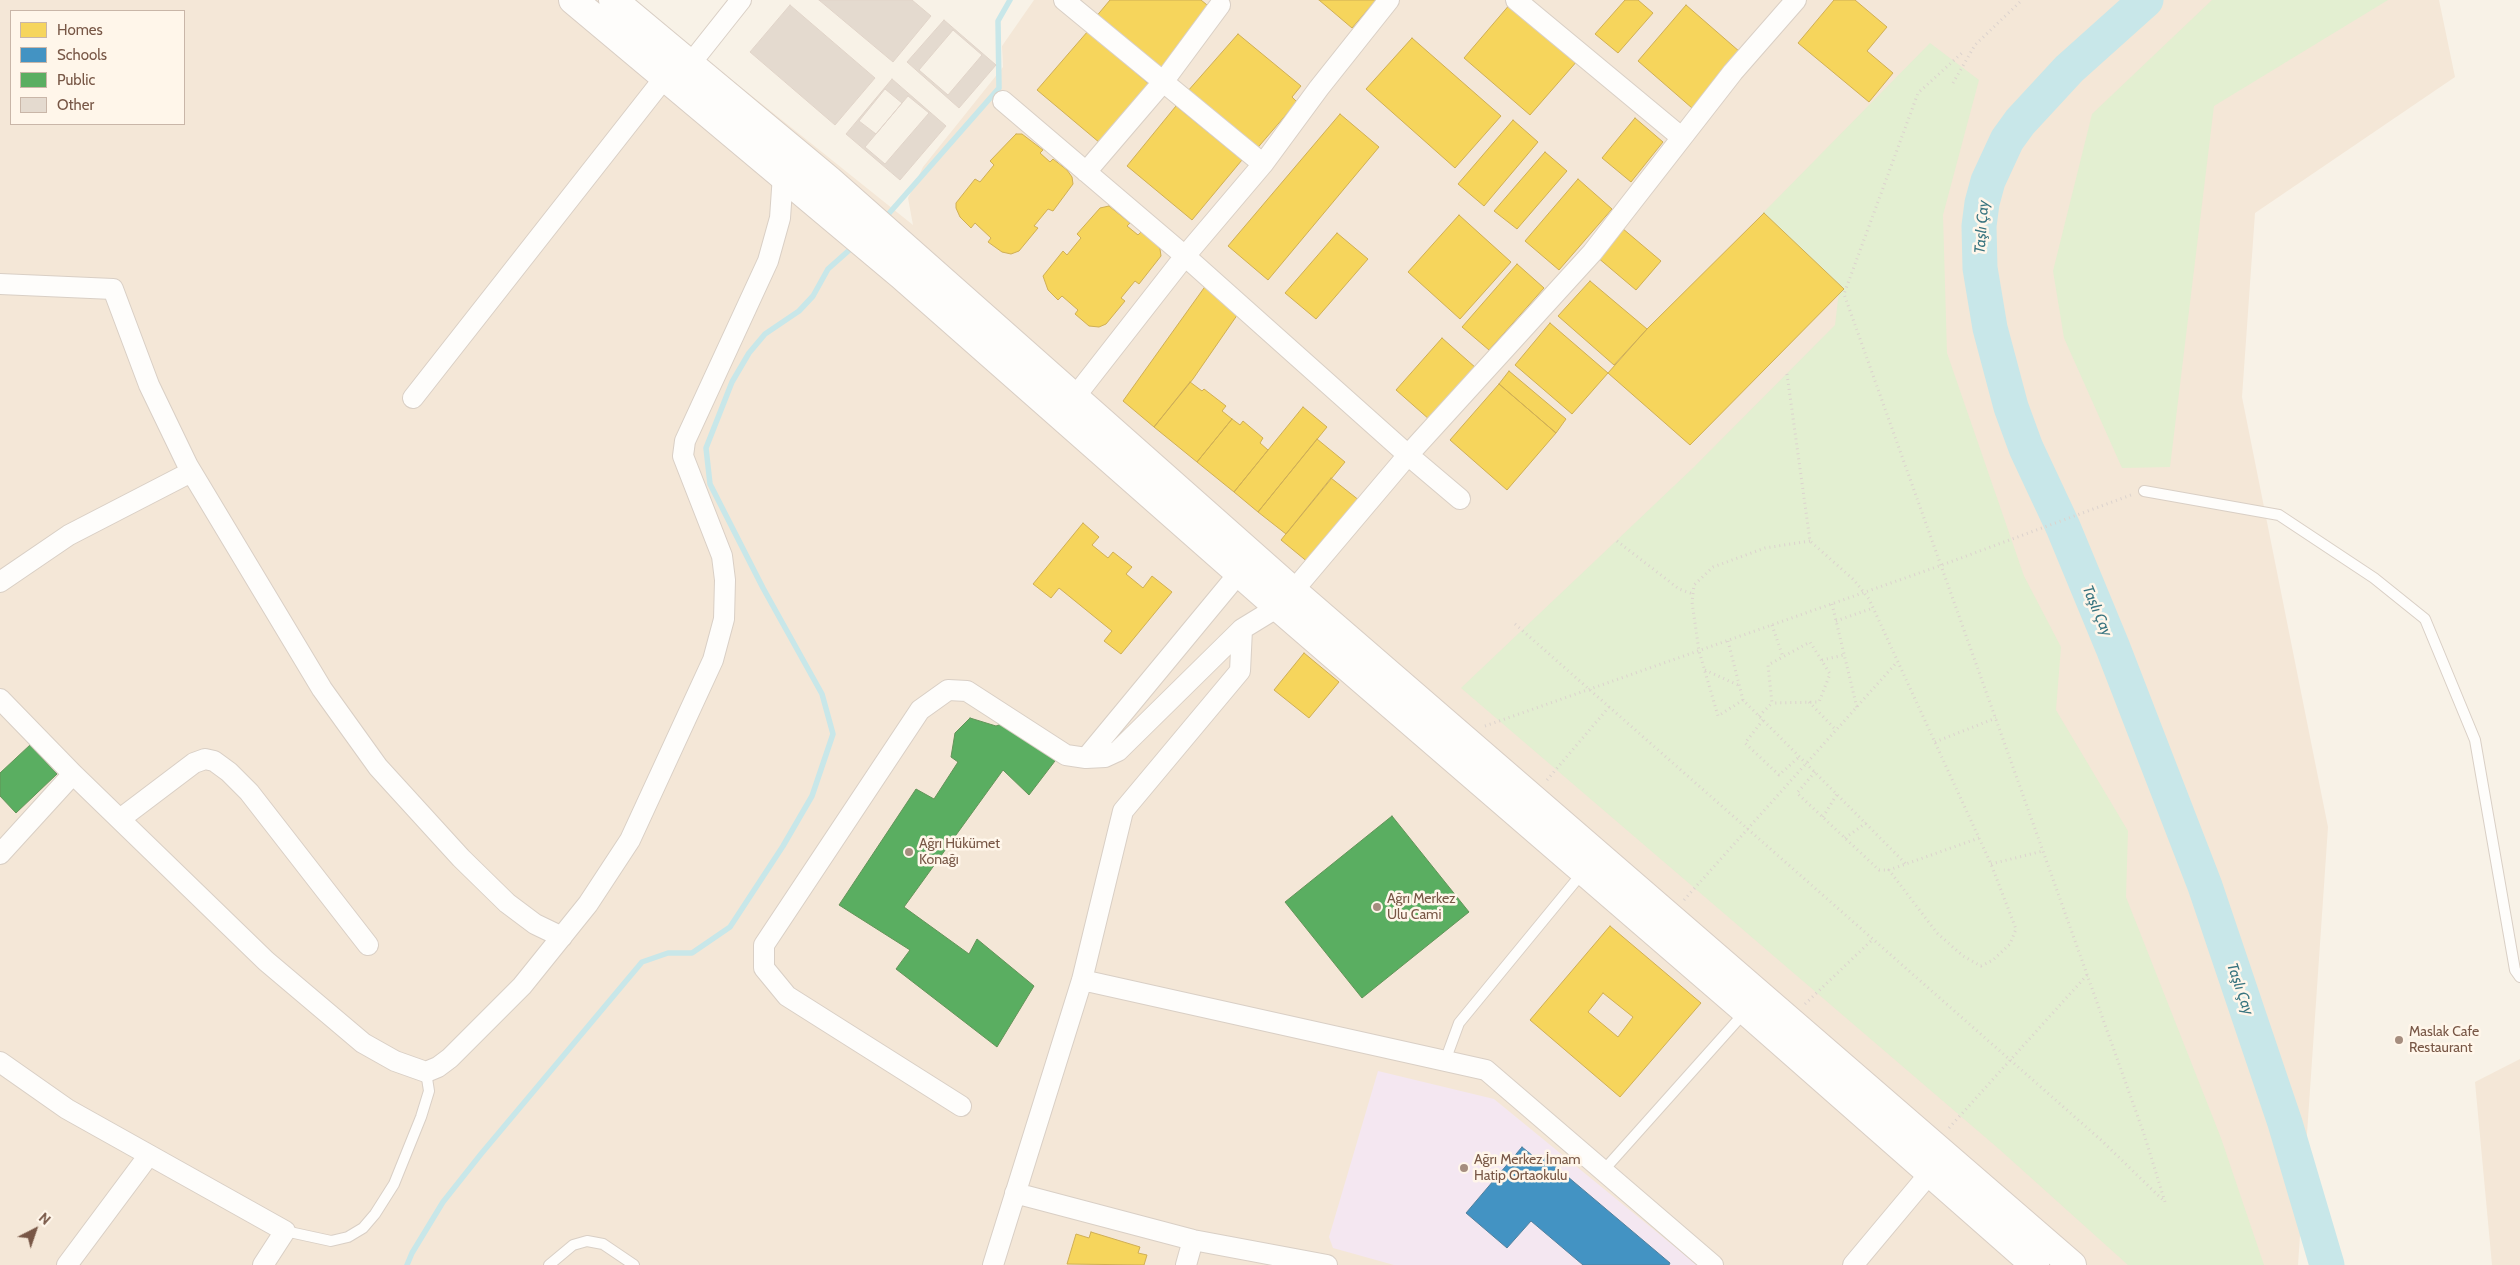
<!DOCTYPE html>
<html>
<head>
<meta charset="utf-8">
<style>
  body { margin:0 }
  #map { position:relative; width:2520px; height:1265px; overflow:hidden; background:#f8f2e7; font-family:Cabin,sans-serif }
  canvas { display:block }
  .legend { position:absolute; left:10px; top:10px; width:175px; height:115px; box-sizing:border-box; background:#fff6ea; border:1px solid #c9b6a8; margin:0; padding:6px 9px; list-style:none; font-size:15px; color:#785746 }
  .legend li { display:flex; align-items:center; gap:10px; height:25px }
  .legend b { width:25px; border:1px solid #c9b6a8 }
  .north { position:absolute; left:10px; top:1205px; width:50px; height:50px; -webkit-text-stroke:4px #fff6ea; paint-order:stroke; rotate:41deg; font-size:14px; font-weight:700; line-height:20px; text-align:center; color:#785746 }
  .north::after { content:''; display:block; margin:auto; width:18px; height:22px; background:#785746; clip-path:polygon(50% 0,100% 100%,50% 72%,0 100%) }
</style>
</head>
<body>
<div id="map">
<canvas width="2520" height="1265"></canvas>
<ul class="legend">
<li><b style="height:14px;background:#f6d55c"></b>Homes</li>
<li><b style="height:14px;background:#4393c3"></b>Schools</li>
<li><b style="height:14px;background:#5aae61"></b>Public</li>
<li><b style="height:14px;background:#e4dacf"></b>Other</li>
</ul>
<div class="north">N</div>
</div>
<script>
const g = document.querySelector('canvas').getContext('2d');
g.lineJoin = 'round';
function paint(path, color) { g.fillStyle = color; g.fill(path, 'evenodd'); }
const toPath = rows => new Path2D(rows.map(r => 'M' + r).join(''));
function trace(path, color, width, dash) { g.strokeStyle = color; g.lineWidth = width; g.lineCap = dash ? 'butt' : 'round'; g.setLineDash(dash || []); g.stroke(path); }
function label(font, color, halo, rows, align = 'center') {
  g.font = font + ' Cabin,sans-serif'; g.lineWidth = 5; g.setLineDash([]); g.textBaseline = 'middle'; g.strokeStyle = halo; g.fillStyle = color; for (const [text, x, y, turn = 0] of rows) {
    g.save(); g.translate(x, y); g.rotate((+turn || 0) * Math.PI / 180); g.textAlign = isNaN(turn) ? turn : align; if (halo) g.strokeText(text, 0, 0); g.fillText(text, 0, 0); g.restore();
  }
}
paint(toPath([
  [0,0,632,0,913,225,908,198,923,167,1003,67,1002,46,1034,0,2439,0,2455,77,2255,213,2242,397,2328,827,2298,1265,0,1265],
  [11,11,184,11,184,124,11,124],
  [2520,1059,2520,1265,2492,1265,2475,1082]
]), '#f4e7d7');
paint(toPath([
  [1378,1071,1494,1099,1697,1265,1394,1265,1333,1248,1329,1237]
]), '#f4e7f1');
paint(toPath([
  [2212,0,2388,0,2214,106,2170,467,2122,468,2064,338,2053,271,2092,114],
  [1930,43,1979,80,1943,215,1947,353,2024,576,2061,647,2056,710,2128,831,2126,897,2221,1138,2264,1265,2128,1265,1999,1149,1461,688,1694,467,1835,325,1839,291,1761,215]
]), '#e3efd1');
const homes = toPath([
  [1110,0,1201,0,1212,9,1159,72,1095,18,1110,0],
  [1319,0,1376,0,1352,28,1319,0],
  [1625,0,1638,0,1653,13,1618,53,1595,34,1625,0],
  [1834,0,1855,0,1887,27,1867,51,1893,73,1869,102,1798,43,1834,0],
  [1511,3,1578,60,1530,115,1464,58,1511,3],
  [1686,5,1740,52,1692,108,1638,61,1686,5],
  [1088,31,1150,85,1100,143,1037,90,1088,31],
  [1238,34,1301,86,1292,97,1297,102,1254,152,1187,92,1238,34],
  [1412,38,1501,116,1455,168,1366,89,1412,38],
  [1176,106,1242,160,1192,220,1127,166,1176,106],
  [1340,114,1379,147,1268,280,1228,246,1340,114],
  [1635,118,1663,142,1631,182,1602,158,1635,118],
  [1513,120,1538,142,1484,206,1458,184,1513,120],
  [1016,134,1022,134,1043,150,1040,153,1050,162,1053,159,1067,170,1072,177,1073,184,1053,211,1048,209,1034,226,1038,228,1019,251,1011,254,1002,252,988,242,991,238,975,223,971,228,960,217,956,208,956,203,975,179,980,182,994,165,990,161,1016,134],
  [1545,152,1567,171,1517,229,1494,211,1545,152],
  [1578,179,1612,209,1559,270,1525,241,1578,179],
  [1109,206,1130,223,1127,226,1138,235,1141,232,1155,243,1160,249,1161,256,1139,284,1135,281,1121,298,1125,301,1106,324,1099,327,1089,326,1075,314,1078,310,1062,296,1058,300,1048,290,1043,276,1063,251,1067,255,1081,238,1077,234,1100,208,1109,206],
  [1764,213,1844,289,1690,445,1608,373,1647,329,1764,213],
  [1459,215,1511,262,1460,319,1408,272,1459,215],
  [1622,228,1661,261,1636,290,1597,257,1622,228],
  [1337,233,1368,259,1316,319,1285,293,1337,233],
  [1517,264,1544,288,1489,350,1462,327,1517,264],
  [1209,281,1240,311,1193,379,1154,427,1123,401,1209,281],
  [1590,281,1647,329,1614,365,1558,316,1590,281],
  [1550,323,1608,373,1572,414,1515,365,1550,323],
  [1442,338,1476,368,1430,420,1396,390,1442,338],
  [1509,371,1566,419,1556,433,1499,384,1509,371],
  [1190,382,1202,391,1204,389,1226,406,1222,411,1232,419,1197,462,1154,427,1190,382],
  [1499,384,1556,433,1507,490,1450,440,1499,384],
  [1303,407,1327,427,1258,512,1234,492,1303,407],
  [1232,419,1240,425,1243,421,1263,438,1260,443,1268,450,1234,492,1197,462,1232,419],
  [1317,439,1345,462,1286,534,1258,512,1317,439],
  [1331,478,1360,501,1309,563,1281,540,1331,478],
  [1083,523,1099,537,1092,545,1108,558,1113,552,1132,567,1126,574,1143,588,1152,576,1172,592,1121,654,1104,641,1112,631,1059,588,1051,598,1033,584,1083,523],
  [1304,653,1339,682,1309,718,1274,690,1304,653],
  [1610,926,1701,1003,1620,1097,1530,1020,1610,926],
  [1603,993,1633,1017,1618,1037,1588,1012,1603,993],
  [1091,1232,1140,1247,1138,1253,1147,1255,1144,1265,1067,1264,1076,1234,1089,1238,1091,1232]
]);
paint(homes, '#f6d55c');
trace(homes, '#d0af55', 1);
const schools = toPath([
  [1522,1147,1538,1160,1542,1155,1670,1263,1669,1265,1583,1265,1531,1221,1507,1248,1466,1213,1522,1147]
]);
paint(schools, '#4393c3');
trace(schools, '#53819e', 1);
const public = toPath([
  [970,718,996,726,1009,721,1058,757,1029,795,1003,770,904,907,969,954,977,939,1034,986,997,1047,896,969,910,950,839,905,916,789,934,799,958,762,951,757,955,733,970,718],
  [30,745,57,774,16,813,0,796,0,773,30,745],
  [1392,816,1469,912,1362,998,1285,902,1392,816]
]);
paint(public, '#5aae61');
trace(public, '#639459', 1);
trace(toPath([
  [884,219,999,88,998,21,1010,0],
  [407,1265,412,1253,443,1202,481,1154,642,962,668,953,692,953,730,927,783,846,812,796,833,734,822,694,763,588,710,484,706,448,732,382,749,353,765,334,799,311,813,296,828,269,855,245]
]), '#c8e7e9', 5.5);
trace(toPath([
  [2146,0,2069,69,2020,122,2007,140,1988,181,1982,203,1979,226,1980,268,1990,328,2011,407,2026,448,2063,527,2113,648,2205,886,2285,1123,2327,1265]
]), '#c8e7e9', 35);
const building = toPath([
  [819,0,912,0,931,16,893,62,819,0],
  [790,5,875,78,835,125,750,52,790,5],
  [944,20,996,65,959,108,907,62,944,20],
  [953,30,982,55,948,95,919,70,953,30],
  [892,79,946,126,900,180,846,134,892,79],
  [885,89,902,103,876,134,859,121,885,89],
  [908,96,929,113,885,164,865,147,908,96]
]);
paint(building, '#e4dacf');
trace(building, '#e1d4c9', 1);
const lane = toPath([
  [2144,491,2279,515,2374,578,2425,619,2475,740,2515,970,2520,977],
  [1445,1061,1459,1023,1583,872],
  [1603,1171,1745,1012],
  [285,1231,331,1241,348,1237,363,1228,375,1214,394,1184,421,1117,429,1091,426,1072],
  [549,1265,573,1245,587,1241,603,1244,634,1265]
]);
const street = toPath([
  [1064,0,1263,164],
  [1516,0,1681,137],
  [691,63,741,0],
  [1003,101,1185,256,1408,455,1460,499],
  [1086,172,1163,82,1220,5],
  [0,284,113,289,149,385,188,466,322,689,378,767,461,858,507,903,535,924,562,937],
  [413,398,665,77],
  [1074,398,1185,256,1263,164,1319,88,1389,0],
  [0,582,69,535,191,472],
  [0,699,73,774,266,961,363,1043,395,1061,426,1072,438,1067,450,1058,522,986,588,904,630,840,713,660,724,619,725,580,722,556,683,456,685,441,768,261,780,218,783,175],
  [1086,758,1239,573],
  [120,819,194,763,205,759,214,761,229,772,249,792,368,945],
  [0,854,73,774],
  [1082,980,1486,1070,1713,1265],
  [0,1062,67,1109,285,1231,263,1265],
  [961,1106,787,996,764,968,764,945,920,710,948,690,967,691,1066,755,1086,758,1105,757,1118,751,1242,629,1278,607,1293,591,1408,455,1592,253,1733,72,1796,0],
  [1015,1193,1193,1240,1327,1265],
  [67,1265,149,1155],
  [993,1265,1082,980,1123,811,1240,671,1242,629],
  [1186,1265,1193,1240],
  [1853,1265,1930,1173]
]);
const secondary = toPath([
  [573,0,901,275,1278,607,1746,1011,2035,1265],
  [613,0,829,180,1293,591,2072,1265]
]);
trace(lane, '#d9cfc5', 12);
trace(street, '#d9cfc5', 22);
trace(secondary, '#d9cec4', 30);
trace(toPath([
  [1953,83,1975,45,2022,0],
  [1787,374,1810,541,1854,580,1869,599,1979,838,1991,864,2016,929,2010,944,1993,960,1981,966,1963,956,1937,933,1889,870,1979,838],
  [1617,541,1679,589,1693,594],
  [1832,604,1857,708],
  [1836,621,1873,608],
  [1515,624,2101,1140,2165,1202,2144,1134,1844,294,1918,93,1962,53],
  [1772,625,1783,657],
  [1728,641,1743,700,1906,864],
  [1822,660,1844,655],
  [1705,670,1740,686],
  [1743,700,1718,716,1699,651,1692,602,1694,585,1713,567,1765,548,1810,541],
  [1809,702,1836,730],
  [1759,716,1772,703,1768,665,1810,642,1830,674,1819,702,1772,703],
  [1763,720,1745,743,1779,775,1799,757],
  [1485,726,1942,565,2131,495],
  [1935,742,1996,718],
  [1815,772,1797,793,1879,870,1889,870],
  [1547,780,1609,707],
  [1823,817,1837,794],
  [1845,838,1866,823],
  [1991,864,2043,851],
  [1684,900,1897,662],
  [1805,1004,1873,939],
  [1949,1128,2087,975]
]), '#dcd3ce', 3, [1, 4]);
trace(lane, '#fefdfb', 10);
trace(street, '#fefdfb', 20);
trace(secondary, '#fefdfb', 28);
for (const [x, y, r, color] of [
  [909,852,5,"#a58d7e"],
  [1377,907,5,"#a58d7e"],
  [2399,1040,5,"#a58d7e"],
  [1464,1168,5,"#a58d7e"]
]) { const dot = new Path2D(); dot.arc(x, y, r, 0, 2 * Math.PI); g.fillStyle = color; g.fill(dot); trace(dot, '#fff6ea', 2); }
label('14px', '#785746', '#fff6ea', [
  ["Ağrı Hükümet",919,844],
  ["Konağı",919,860],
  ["Ağrı Merkez",1387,899],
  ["Ulu Cami",1387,915],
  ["Maslak Cafe",2409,1032],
  ["Restaurant",2409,1048],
  ["Ağrı Merkez İmam",1474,1160],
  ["Hatip Ortaokulu",1474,1176]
], 'left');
label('italic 15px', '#38747f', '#fff6ea', [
  ["Taşlı Çay",1982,227,-86],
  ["Taşlı Çay",2097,611,67],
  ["Taşlı Çay",2240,989,71]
]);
</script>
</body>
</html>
